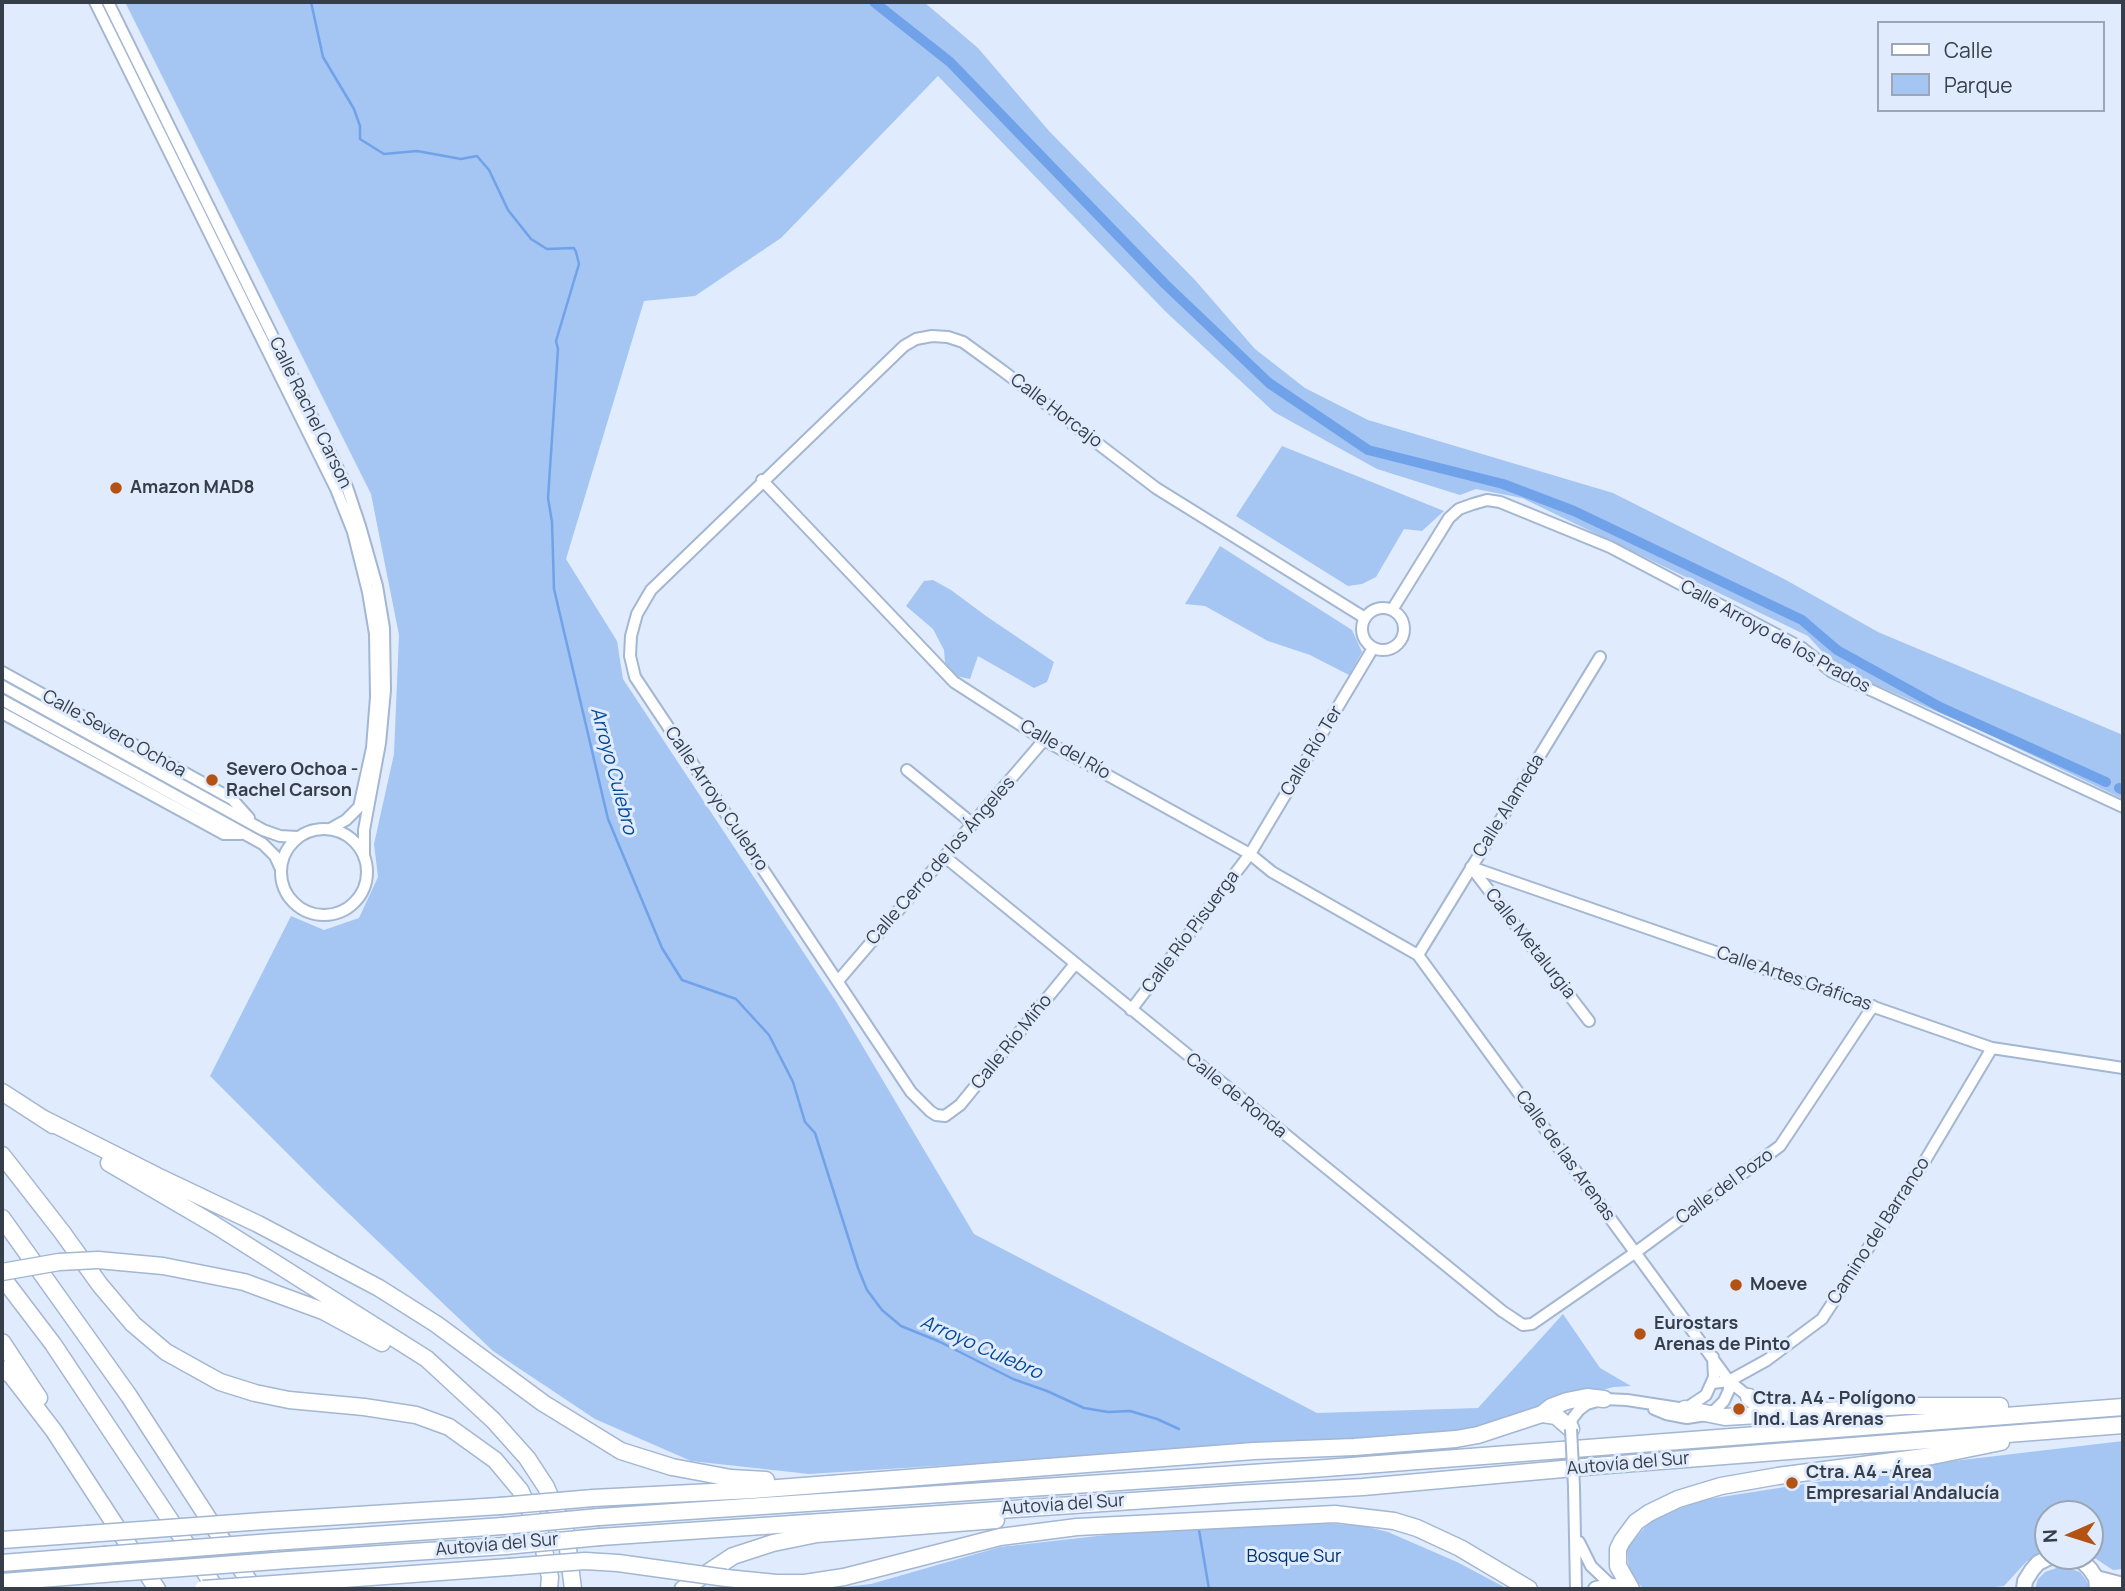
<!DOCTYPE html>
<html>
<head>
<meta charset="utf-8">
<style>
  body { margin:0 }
  #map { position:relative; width:2125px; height:1591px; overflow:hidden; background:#e0ecfd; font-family:Manrope,sans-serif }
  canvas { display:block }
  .frame { position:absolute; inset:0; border:4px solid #363e49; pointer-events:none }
  .legend { position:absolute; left:1877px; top:21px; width:228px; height:91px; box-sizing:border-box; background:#e0ecfd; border:2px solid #9ca6b5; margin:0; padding:9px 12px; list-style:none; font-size:21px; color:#363e49 }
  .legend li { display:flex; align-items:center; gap:14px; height:35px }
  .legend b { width:35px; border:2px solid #9ca6b5 }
  .north { position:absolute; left:2034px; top:1500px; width:70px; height:70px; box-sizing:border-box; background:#e0ecfd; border:2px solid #9ca6b5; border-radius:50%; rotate:267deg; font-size:19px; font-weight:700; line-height:28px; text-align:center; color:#363e49 }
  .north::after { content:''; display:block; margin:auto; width:24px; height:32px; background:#b45213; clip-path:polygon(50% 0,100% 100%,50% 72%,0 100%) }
</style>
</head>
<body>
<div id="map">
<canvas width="2125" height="1591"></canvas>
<div class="frame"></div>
<ul class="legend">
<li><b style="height:9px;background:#fff"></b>Calle</li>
<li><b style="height:19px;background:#a5c5f3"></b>Parque</li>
</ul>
<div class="north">N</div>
</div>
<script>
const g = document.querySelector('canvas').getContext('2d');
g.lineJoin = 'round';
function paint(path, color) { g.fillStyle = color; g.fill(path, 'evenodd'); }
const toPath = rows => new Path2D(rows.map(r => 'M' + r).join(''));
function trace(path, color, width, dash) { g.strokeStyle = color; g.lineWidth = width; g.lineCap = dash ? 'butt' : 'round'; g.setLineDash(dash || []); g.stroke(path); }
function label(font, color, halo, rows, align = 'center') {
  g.font = font + ' Manrope,sans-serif'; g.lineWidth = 6; g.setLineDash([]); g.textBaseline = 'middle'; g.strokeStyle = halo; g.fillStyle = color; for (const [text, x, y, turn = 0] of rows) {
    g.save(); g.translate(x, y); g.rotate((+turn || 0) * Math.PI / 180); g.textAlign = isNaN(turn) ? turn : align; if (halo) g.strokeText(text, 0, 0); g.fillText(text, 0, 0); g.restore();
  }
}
paint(toPath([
  [125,2,924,2,978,48,1049,131,1195,280,1255,349,1305,388,1368,420,1613,493,1786,580,1878,632,2123,735,2123,799,1986,733,1837,668,1808,636,1522,498,1476,489,1460,495,1377,469,1274,412,1166,312,938,76,781,238,695,296,644,301,566,559,617,641,623,679,837,1003,974,1234,1317,1413,1478,1408,1563,1314,1600,1368,1631,1386,1614,1387,1551,1402,1482,1430,1413,1436,809,1474,691,1461,595,1419,493,1351,323,1189,210,1076,291,916,324,930,359,918,378,877,374,844,394,754,399,635,371,494],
  [1282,446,1444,511,1422,531,1404,529,1376,577,1362,584,1348,586,1236,516],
  [1220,546,1352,630,1362,652,1349,675,1310,655,1268,641,1205,606,1185,604],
  [933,580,951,590,986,616,1054,662,1047,682,1034,688,978,656,970,679,946,674,944,650,933,629,906,606,924,581],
  [2123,1441,2123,1569,2113,1570,2090,1555,2090,1514,2048,1514,2048,1550,2027,1561,2004,1586,1976,1589,1644,1589,1629,1574,1627,1548,1652,1519,1702,1500,1945,1462],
  [1321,1523,1364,1526,1388,1532,1457,1562,1508,1589,827,1589,871,1584,1000,1547,1142,1531],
  [2062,1566,2080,1572,2086,1580,2090,1589,2035,1589,2038,1579,2045,1572]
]), '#a5c5f3');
trace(toPath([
  [311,2,323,57,354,109,360,126,360,139,384,154,417,151,461,159,477,156,489,170,508,210,531,239,547,249,574,248,576,252,579,264,556,341,558,349,548,498,552,522,554,589,608,819,662,948,682,980,736,999,769,1035,793,1082,805,1122,815,1133,858,1268,867,1290,882,1310,901,1326,938,1341,1013,1379,1047,1391,1084,1408,1108,1412,1130,1411,1157,1419,1179,1429],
  [1199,1530,1209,1589]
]), '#70a2ea', 2.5);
trace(toPath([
  [874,2,950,62,1165,284,1269,383,1368,450,1503,484,1574,511,1802,620,1837,650,1940,707,2106,782],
  [2119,788,2123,790]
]), '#70a2ea', 10);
const minor = toPath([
  [95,2,336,489,353,532,368,592,375,634,376,697,372,748,359,807,346,820,330,829],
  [108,2,347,487,360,526,377,586,384,628,385,690,380,743,364,830,364,857],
  [762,480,954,682,1044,740,1250,854,1272,872,1418,955,1729,1381,1749,1397],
  '1362 629a21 21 0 1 1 42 0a21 21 0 1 1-42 0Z',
  [1392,610,1449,518,1459,509,1473,504,1487,500,1500,502,1610,547,1802,648,1832,672,2123,807],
  [2,672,232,799,249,818],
  [2,686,263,830,280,836,297,837],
  [2,700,263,844,275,856,280,867],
  [2,713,224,834,241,834],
  [907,770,973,824],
  '281 872a43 43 0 1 1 86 0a43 43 0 1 1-86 0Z',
  [945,857,1502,1311,1523,1325,1532,1324,1636,1252,1780,1146,1873,1006],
  [1471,867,1992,1048,2123,1068],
  [1471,867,1589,1021],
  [1418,955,1600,657],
  [1075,964,960,1105,945,1116,936,1115,930,1111,911,1092,635,677,630,656,631,636,637,614,651,590,904,346,916,339,932,336,948,337,963,342,1003,371,1156,488,1365,618],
  [838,981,1044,740],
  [1131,1010,1250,854,1373,648],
  [1713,1383,1729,1381,1767,1360,1822,1319,1923,1164,1992,1048],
  [1654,1409,1666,1414,1687,1418,1706,1415,1715,1410,1724,1401,1729,1390,1729,1381],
  [1571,1429,1572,1419,1579,1410,1587,1404,1604,1399,1627,1400,1685,1409,1706,1395,1714,1377,1713,1357],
  [1574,1487,1576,1589],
  [1579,1542,1591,1566,1612,1586]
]);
const major = toPath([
  [2070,1556,2083,1562,2090,1569,2096,1578,2097,1589],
  [2096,1578,2123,1585],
  [1596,1589,1612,1586,1630,1589],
  [2024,1589,2025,1581,2032,1570,2038,1563,2052,1556]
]);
const highway = toPath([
  [2,1092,53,1125],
  [44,1119,157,1176,258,1224,379,1288,436,1324,543,1403,621,1451,672,1467,731,1478,766,1480],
  [2,1155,62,1232,100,1285,133,1324,166,1352,220,1382,255,1393,289,1400,364,1407,416,1415,449,1427,495,1460,520,1490,540,1532,550,1577,549,1589],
  [109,1163,215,1225,427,1359,493,1420,527,1458,546,1487,566,1533,573,1589],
  [2,1218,129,1396,254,1589],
  [98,1260,163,1266,244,1282,323,1311,382,1343],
  [2,1277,53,1344,216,1589],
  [2,1342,39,1398],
  [2,1369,11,1375,54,1431,157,1589],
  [1749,1397,1760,1406,1776,1411],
  [1685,1409,1725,1417,1906,1406,2000,1406],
  [1542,1414,1551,1407,1567,1401,1587,1397,1604,1399],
  [593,1498,752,1490,1254,1451,1354,1447,1456,1439,1478,1435,1542,1414,1556,1416,1571,1429],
  [599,1517,1326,1468,2123,1407],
  [263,1521,500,1506],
  [600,1537,1236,1494,1363,1487,1596,1466,2123,1425],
  [2,1540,87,1534],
  [272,1542,503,1526],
  [288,1560,505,1546],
  [2,1563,104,1555],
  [726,1578,776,1583,805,1583,844,1577,1000,1537,1077,1527,1335,1514,1394,1521,1417,1528,1460,1548,1529,1589],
  [2,1582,116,1573],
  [302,1582,509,1567],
  [683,1589,733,1556,773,1543,817,1534,996,1520],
  [1631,1589,1618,1566,1618,1549,1622,1541,1636,1522,1649,1513,1678,1499,1721,1486,1778,1476,1932,1456,2001,1442]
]);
trace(minor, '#a3b6d2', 14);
trace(major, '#a3b6d2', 18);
trace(highway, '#a3b6d2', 19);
trace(minor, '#fff', 10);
trace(major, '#fff', 14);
trace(highway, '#fff', 16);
const minorBridge = toPath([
  [1571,1429,1574,1487]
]);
const highwayBridge = toPath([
  [2,1272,59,1262,98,1260],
  [500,1506,593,1498],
  [503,1526,599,1517],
  [87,1534,263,1521],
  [505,1546,600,1537],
  [104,1555,272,1542],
  [509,1567,585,1561,618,1563,726,1578],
  [116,1573,288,1560],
  [203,1589,302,1582]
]);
trace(minorBridge, '#a3b6d2', 14, []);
trace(highwayBridge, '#a3b6d2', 19, []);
trace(minorBridge, '#fff', 10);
trace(highwayBridge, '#fff', 16);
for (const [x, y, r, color] of [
  [116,488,7,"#b45213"],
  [212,780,7,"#b45213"],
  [1736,1285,7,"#b45213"],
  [1640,1334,7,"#b45213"],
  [1739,1409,7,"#b45213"],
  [1792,1483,7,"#b45213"]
]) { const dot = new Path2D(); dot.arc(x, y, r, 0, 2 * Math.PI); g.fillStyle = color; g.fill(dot); trace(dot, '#e0ecfd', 2.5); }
label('18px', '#363e49', '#e0ecfd', [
  ["Calle Horcajo",1056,411,37],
  ["Calle Rachel Carson",310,413,64],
  ["Calle Arroyo de los Prados",1775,637,29],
  ["Calle Severo Ochoa",114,734,29],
  ["Calle del Río",1065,750,30],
  ["Calle Río Ter",1312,751,-59],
  ["Calle Arroyo Culebro",716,799,56],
  ["Calle Alameda",1509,806,-58],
  ["Calle Cerro de los Ángeles",941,861,-49],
  ["Calle Río Pisuerga",1191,932,-53],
  ["Calle Metalurgia",1530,944,52],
  ["Calle Artes Gráficas",1794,979,19],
  ["Calle Río Miño",1012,1042,-51],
  ["Calle de Ronda",1236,1096,39],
  ["Calle de las Arenas",1565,1156,54],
  ["Calle del Pozo",1725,1187,-36],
  ["Camino del Barranco",1879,1231,-57],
  ["Autovía del Sur",1628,1464,-5],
  ["Autovía del Sur",1063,1505,-4],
  ["Autovía del Sur",497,1545,-5]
]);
label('bold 18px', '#363e49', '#e0ecfd', [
  ["Amazon MAD8",130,488],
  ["Severo Ochoa -",226,770],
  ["Rachel Carson",226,791],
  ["Moeve",1750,1285],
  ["Eurostars",1654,1324],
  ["Arenas de Pinto",1654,1345],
  ["Ctra. A4 - Polígono",1753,1399],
  ["Ind. Las Arenas",1753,1420],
  ["Ctra. A4 - Área",1806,1473],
  ["Empresarial Andalucía",1806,1494]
], 'left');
label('18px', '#003270', '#e0ecfd', [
  ["Bosque Sur",1294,1557]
]);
label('italic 19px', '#02489b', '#e0ecfd', [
  ["Arroyo Culebro",613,771,75],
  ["Arroyo Culebro",981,1348,24]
]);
</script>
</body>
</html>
